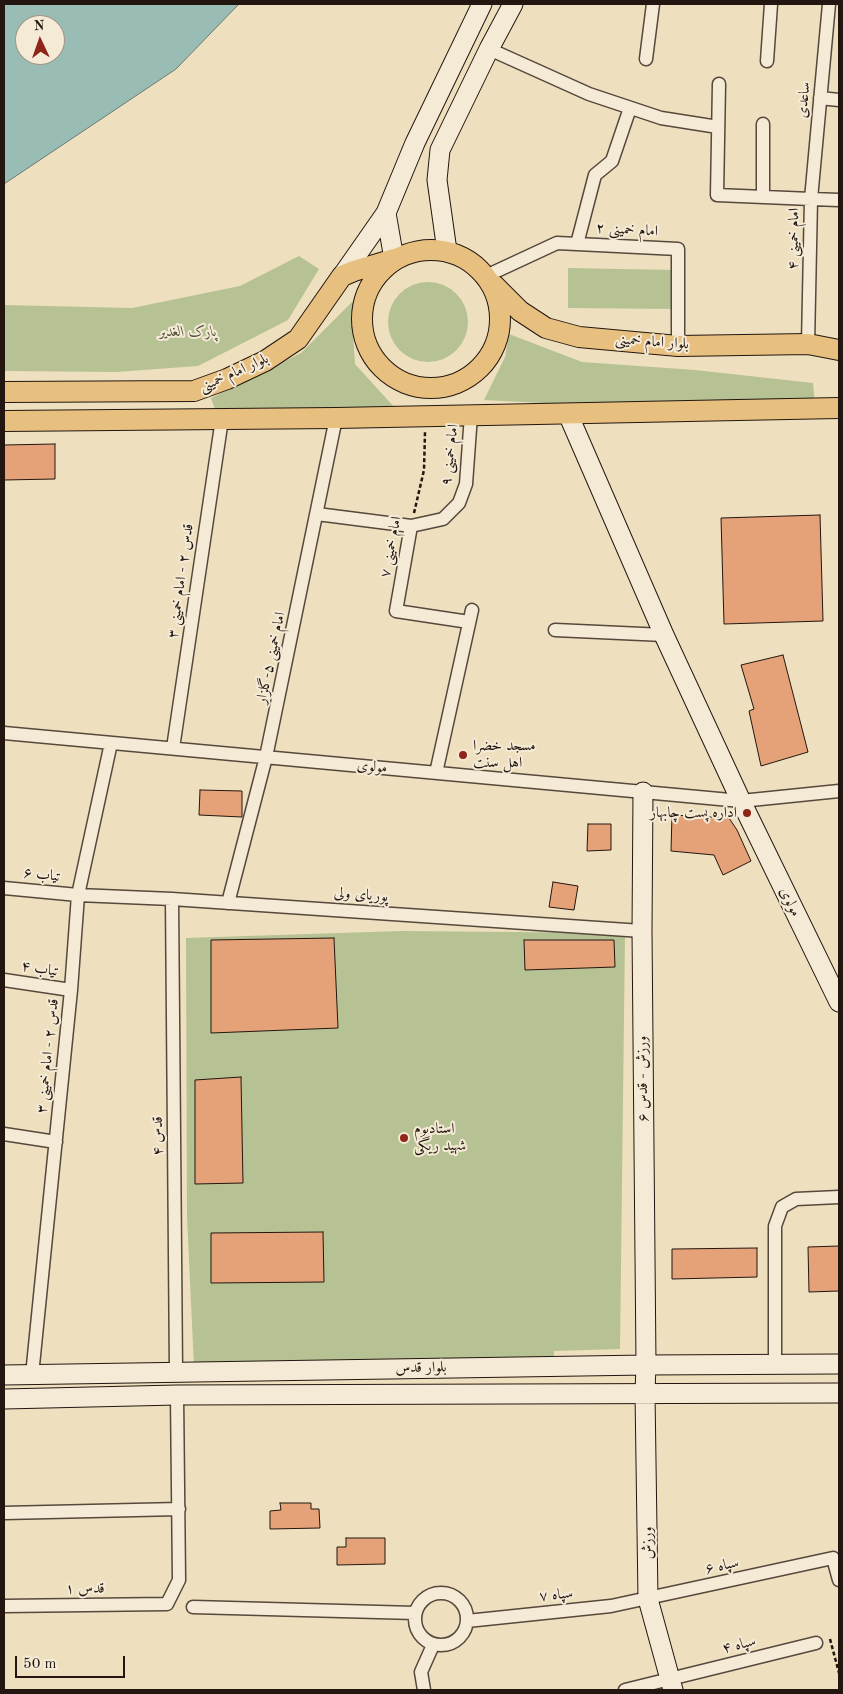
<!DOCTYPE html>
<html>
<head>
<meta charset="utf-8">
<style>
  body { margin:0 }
  #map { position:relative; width:843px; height:1694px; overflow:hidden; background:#eedfbe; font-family:"Old Standard TT",serif }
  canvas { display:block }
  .frame { position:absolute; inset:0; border:5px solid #231610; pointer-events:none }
  .north { position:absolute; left:15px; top:15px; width:50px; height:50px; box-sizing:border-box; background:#f4ead5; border:1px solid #a09586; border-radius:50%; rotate:357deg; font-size:14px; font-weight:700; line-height:20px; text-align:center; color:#231610 }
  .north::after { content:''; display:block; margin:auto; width:18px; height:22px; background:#8f2418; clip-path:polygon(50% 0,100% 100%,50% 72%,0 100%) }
  .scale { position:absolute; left:15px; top:1656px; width:110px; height:22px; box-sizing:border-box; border:2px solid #231610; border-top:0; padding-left:6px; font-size:15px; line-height:18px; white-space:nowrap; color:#231610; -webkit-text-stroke:4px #f4ead5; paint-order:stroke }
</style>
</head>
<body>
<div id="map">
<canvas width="843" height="1694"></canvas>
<div class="frame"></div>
<div class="north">N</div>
<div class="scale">50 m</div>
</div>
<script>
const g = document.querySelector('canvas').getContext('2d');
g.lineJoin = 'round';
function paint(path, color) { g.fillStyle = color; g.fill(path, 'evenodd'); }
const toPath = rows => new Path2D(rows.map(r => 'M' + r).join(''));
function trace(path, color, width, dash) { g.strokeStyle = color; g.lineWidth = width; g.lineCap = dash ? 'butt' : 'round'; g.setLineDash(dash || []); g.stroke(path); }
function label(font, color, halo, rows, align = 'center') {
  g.font = font + ' "Old Standard TT",Amiri,serif'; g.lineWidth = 4; g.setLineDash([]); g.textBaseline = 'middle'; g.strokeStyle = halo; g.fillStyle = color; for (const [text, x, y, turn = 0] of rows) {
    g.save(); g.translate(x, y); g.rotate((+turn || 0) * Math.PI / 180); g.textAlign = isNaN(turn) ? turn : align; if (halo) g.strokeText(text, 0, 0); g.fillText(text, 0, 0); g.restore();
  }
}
paint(toPath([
  [299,256,319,269,288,320,198,366,116,372,4,371,4,305,132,308,240,286],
  [568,268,675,270,674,309,568,308],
  '388 322a40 40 0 1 1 80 0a40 40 0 1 1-80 0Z',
  [352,302,358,306,353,334,355,364,395,408,216,412,211,398,301,353],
  [509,334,582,362,695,370,813,383,815,405,583,405,484,400,505,357],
  [401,931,625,933,620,1349,554,1351,554,1363,194,1367,187,1217,186,938]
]), '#b6c293');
const water = toPath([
  [4,4,239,4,176,69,4,184,4,4],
  [25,25,55,25,55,55,25,55,25,25]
]);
paint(water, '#99bcb4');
trace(water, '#6a7a72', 1);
const building = toPath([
  [55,444,55,479,4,480,4,445,55,444],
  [820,515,823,621,724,624,721,518,820,515],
  [783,655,808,752,761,766,749,711,754,709,741,665,783,655],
  [200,790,242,791,242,817,199,815,200,790],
  [672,815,729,818,737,830,751,861,723,875,714,855,671,851,672,815],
  [588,824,611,824,611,850,587,851,588,824],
  [553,882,578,886,574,910,549,907,553,882],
  [334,938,338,1028,211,1033,211,940,334,938],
  [524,940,614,940,615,967,525,970,524,940],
  [241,1077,243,1183,195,1184,195,1080,241,1077],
  [323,1232,324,1282,211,1283,211,1233,323,1232],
  [839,1246,839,1291,809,1292,808,1247,839,1246],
  [757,1248,757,1277,672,1279,672,1249,757,1248],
  [280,1503,311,1503,311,1509,319,1509,320,1528,270,1529,270,1511,281,1510,280,1503],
  [346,1538,385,1538,385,1564,337,1565,337,1547,346,1547,346,1538]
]);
paint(building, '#e5a279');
trace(building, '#231610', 1);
const street = toPath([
  [829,4,811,199,839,200],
  [489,49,589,94,661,118,718,127],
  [646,59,653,4],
  [767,61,771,4],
  [719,84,717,195,811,199,808,344],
  [820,98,839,100],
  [763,124,763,197],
  [577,244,595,175,612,161,630,108],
  [486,276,557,243,678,249,678,346],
  [317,514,411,526,443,519,459,503,466,484,471,415],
  [411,526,396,611,469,622],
  [555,630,664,635],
  [4,733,741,801,839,791],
  [173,748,222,419],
  [436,773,472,610],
  [4,888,78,895,172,899,642,931],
  [172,899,176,1372],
  [228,903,266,757,336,418],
  [4,980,71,990],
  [4,1134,56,1142],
  [775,1364,775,1226,782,1207,796,1199,839,1197],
  [32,1375,71,990,78,895,111,743],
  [4,1513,179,1509],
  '415 1619a26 26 0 1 1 52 0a26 26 0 1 1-52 0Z',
  [4,1606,167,1604,179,1580,177,1395],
  [193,1607,415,1613],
  [467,1621,611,1606,833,1558,839,1580],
  [424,1690,421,1672,433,1645],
  [625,1690,816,1643]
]);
const secondary = toPath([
  [447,251,437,180,440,150,489,49,513,4],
  [394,259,386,213,415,143,482,4],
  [342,276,386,213],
  [568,414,664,635,741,801,839,1002],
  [643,792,642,931,646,1365,645,1393,648,1599,673,1690],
  [4,1375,646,1365,839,1364],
  [4,1399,177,1395,839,1393]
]);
const primary = toPath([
  '362 319a69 69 0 1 1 138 0a69 69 0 1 1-138 0Z',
  [494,285,520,311,546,328,579,337,678,346,808,344,839,350],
  [4,392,194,391,227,379,265,361,298,339,342,276,354,271,394,259],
  [4,421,336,418,839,408]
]);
trace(street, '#56483c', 15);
trace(secondary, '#231610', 21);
trace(primary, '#231610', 22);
trace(toPath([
  [414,513,424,470,425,432],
  [830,1639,839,1673]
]), '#231610', 2.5, [4, 2.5]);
trace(street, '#f4ead5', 12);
trace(secondary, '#f4ead5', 19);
trace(primary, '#e7c07f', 20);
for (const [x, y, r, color] of [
  [463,755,5,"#8f2418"],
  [747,813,5,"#8f2418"],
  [404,1138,5,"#8f2418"]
]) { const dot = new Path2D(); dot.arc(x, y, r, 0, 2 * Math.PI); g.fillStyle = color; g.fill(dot); trace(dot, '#f4ead5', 2); }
label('15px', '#231610', '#f4ead5', [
  ["ساعدی",804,100,-85],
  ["امام خمینی ۲",627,230,3],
  ["امام خمینی ۴",794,239,-89],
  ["بلوار امام خمینی",652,342,4],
  ["بلوار امام خمینی",234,373,-24],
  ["امام خمینی ۹",450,455,-83],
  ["امام خمینی ۷",391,547,-79],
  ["قدس ۲ - امام خمینی ۳",181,581,-82],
  ["امام خمینی ۵-گلزار",271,658,-78],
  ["مولوی",372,767,5],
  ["تیاب ۶",42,875,6],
  ["پوریای ولی",361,895,4],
  ["مولوی",790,902,64],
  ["تیاب ۴",40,969,9],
  ["قدس ۲ - امام خمینی ۳",48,1056,-84],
  ["ورزش - قدس ۶",643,1079,-91],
  ["قدس ۴",158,1136,-90],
  ["بلوار قدس",421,1368,-1],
  ["ورزش",648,1543,-91],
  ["سپاه ۶",722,1566,-12],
  ["قدس ۱",85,1589,-1],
  ["سپاه ۷",556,1595,-6],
  ["سپاه ۴",739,1645,-14]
]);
label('italic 15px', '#56523e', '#f4ead5', [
  ["پارک الغدیر",188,332]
]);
label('15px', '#231610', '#f4ead5', [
  ["مسجد خضرا",473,746],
  ["اهل سنت",473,763],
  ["اداره پست چابهار",737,813,"right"],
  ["استادیوم",414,1129],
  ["شهید ریگی",414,1146]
], 'left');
</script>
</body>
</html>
